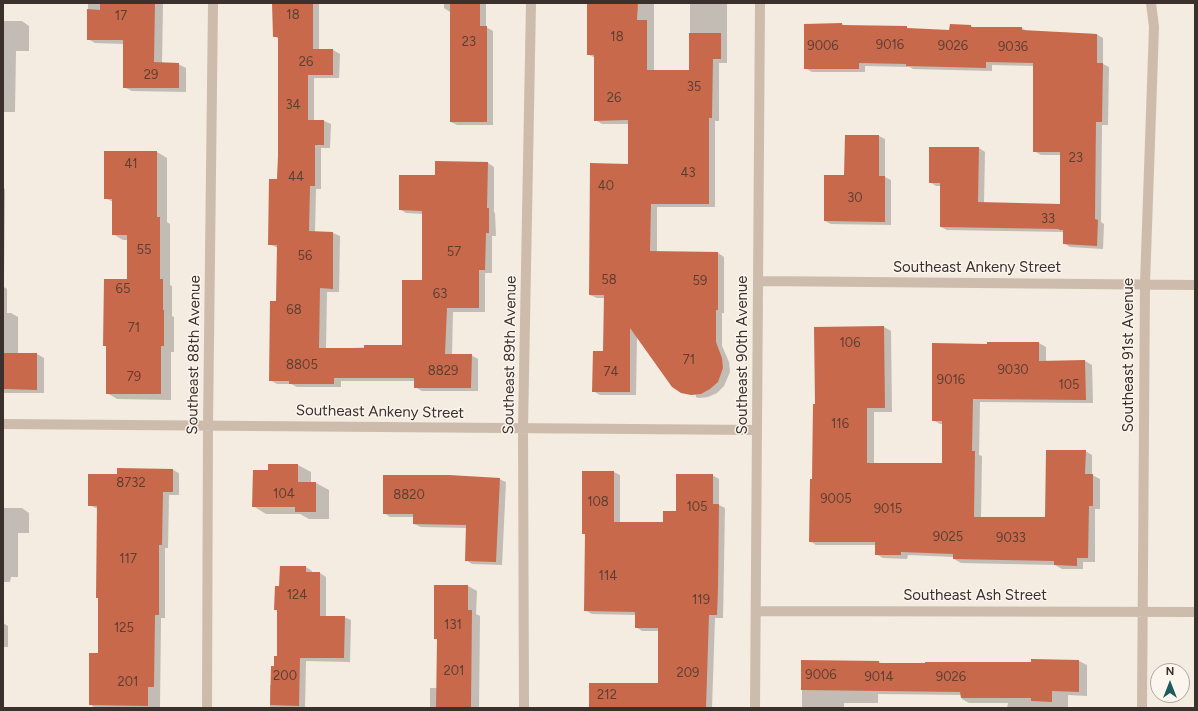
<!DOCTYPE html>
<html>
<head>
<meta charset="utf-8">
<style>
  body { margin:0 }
  #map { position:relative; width:1198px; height:711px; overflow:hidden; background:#f4ebe1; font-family:Figtree,sans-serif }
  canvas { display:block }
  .frame { position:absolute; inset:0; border:4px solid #3b302b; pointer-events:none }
  .north { position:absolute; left:1150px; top:663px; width:40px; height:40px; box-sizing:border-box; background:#fbf5ee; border:1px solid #aea6a0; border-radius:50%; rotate:0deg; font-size:11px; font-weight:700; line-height:16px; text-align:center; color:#3b302b }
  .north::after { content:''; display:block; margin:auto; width:14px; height:18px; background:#1f5a5e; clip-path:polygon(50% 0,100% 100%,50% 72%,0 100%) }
</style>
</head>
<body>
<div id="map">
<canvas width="1198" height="711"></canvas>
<div class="frame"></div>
<div class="north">N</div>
</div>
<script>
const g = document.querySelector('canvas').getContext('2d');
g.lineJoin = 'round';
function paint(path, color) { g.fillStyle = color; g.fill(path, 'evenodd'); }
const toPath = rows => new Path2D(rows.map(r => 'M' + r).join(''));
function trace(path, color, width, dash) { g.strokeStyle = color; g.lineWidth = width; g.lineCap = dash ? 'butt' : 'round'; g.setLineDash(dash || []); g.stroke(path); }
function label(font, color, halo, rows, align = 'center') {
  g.font = font + ' Figtree,sans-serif'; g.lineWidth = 3; g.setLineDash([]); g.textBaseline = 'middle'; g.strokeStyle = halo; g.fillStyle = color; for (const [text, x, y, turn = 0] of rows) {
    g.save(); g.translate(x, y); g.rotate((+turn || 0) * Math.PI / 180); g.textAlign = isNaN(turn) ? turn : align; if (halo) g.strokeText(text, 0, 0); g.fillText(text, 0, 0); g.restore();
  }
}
paint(toPath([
  [88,3,163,3,162,63,178,64,186,68,186,92,132,91,124,87,124,44,95,43,88,39],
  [273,3,319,3,319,50,333,50,340,54,339,78,314,78,314,121,324,121,331,124,330,148,321,148,321,189,316,189,315,232,333,233,340,236,339,292,327,292,326,349,403,346,423,281,423,214,406,213,400,209,436,176,488,163,494,167,494,212,495,213,496,236,492,236,492,273,485,273,485,312,453,312,452,355,471,355,478,359,478,391,422,391,415,387,415,381,341,381,341,387,297,387,291,384,277,384,270,380,277,302,278,248,269,244,277,180,279,156,279,39,274,36],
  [444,3,486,3,486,27,493,31,493,125,457,125,451,122,450,12,444,8],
  [589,3,677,3,654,3,654,71,690,71,690,3,727,3,727,63,719,63,719,121,715,121,715,207,657,207,657,252,718,253,724,257,724,313,722,313,722,346,729,362,730,372,724,386,717,393,708,397,699,398,687,395,696,397,696,395,681,392,637,336,636,395,600,395,593,391,604,352,605,298,597,298,590,295,629,165,629,124,602,124,595,120,595,58,588,54],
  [3,21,22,21,29,26,29,51,16,51,15,112,3,112],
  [842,24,845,26,906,27,909,29,950,31,971,26,975,28,1022,28,1027,31,1096,34,1103,38,1103,64,1109,67,1108,125,1102,125,1101,222,1104,224,1103,249,1070,247,1064,243,1064,232,947,230,941,227,941,186,936,186,930,182,979,148,985,152,984,203,1061,205,1061,155,1041,155,1034,151,1034,66,992,65,992,71,913,69,910,67,865,66,865,72,812,72,805,68],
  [846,136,879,136,885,139,885,177,891,180,891,225,831,224,825,221,845,176],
  [105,152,157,152,167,158,167,222,170,224,170,285,172,286,172,316,174,317,174,352,171,352,171,400,117,399,107,393,107,347,104,345,128,280,128,240,123,240,113,234,113,202,105,198],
  [3,188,5,189,4,287,7,289,7,313,11,313,18,317,18,354,37,354,44,358,44,393,3,393],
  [884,327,891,331,892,412,874,412,874,464,943,464,943,424,940,424,933,420,988,345,1039,343,1046,347,1046,362,1085,361,1092,365,1093,403,980,402,979,455,982,456,981,518,1046,518,1085,451,1092,455,1092,475,1100,479,1100,509,1095,509,1095,562,1083,562,1083,569,1062,569,1055,565,961,563,954,559,954,557,908,555,907,559,883,558,876,554,876,545,816,545,810,541,816,405,815,328],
  [298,465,311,472,311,483,316,483,329,490,329,519,309,519,300,514,266,514,253,506,269,471],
  [173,470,179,473,179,495,169,495,168,548,165,548,165,618,161,618,160,708,95,708,90,704,99,654,98,509,89,505,118,475],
  [3,471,4,508,22,508,29,513,29,533,18,533,18,577,11,577,10,582,3,582],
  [614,472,620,475,620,523,664,523,677,512,712,475,719,479,719,505,725,508,723,618,715,618,712,708,590,708,659,684,659,631,642,631,636,627,636,615,592,614,585,610,586,535,583,533],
  [499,479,506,482,502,565,472,564,466,560,467,528,421,527,414,524,414,517,390,517,384,513],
  [306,567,312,571,312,573,320,573,326,577,326,617,344,617,351,620,350,662,306,661,305,708,270,708,270,685,271,685,275,667,278,657,278,611,275,609,280,587],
  [435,586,468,586,477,591,476,614,480,616,479,708,430,708,430,688,437,688,438,640,435,638],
  [3,623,8,626,8,647,3,647],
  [1032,660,1079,661,1087,665,1087,696,1068,695,1068,708,1007,708,1008,703,969,703,962,699,962,695,878,694,878,703,844,703,844,708,802,708,802,661,879,662,883,664,1032,663]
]), '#0003');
paint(toPath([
  [100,3,155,3,154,62,179,63,179,88,123,88,123,40,87,40,87,9,100,10],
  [272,3,313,3,313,49,333,49,333,75,308,75,308,120,324,120,324,145,315,145,315,186,310,186,309,231,333,232,333,289,320,288,319,348,364,348,364,345,402,345,402,280,422,280,422,211,399,210,399,175,435,175,435,161,488,162,487,208,489,208,489,233,486,233,485,270,479,270,479,308,447,308,445,354,472,354,471,388,414,388,414,378,334,378,334,384,289,384,289,381,269,381,270,301,276,301,277,245,268,245,269,179,277,179,278,156,278,37,273,37],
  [450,3,480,3,480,26,487,26,487,122,450,122],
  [587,3,638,3,637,20,647,20,647,70,689,70,689,33,721,33,721,59,713,59,712,118,709,118,709,204,651,204,650,251,718,252,718,310,716,310,716,342,722,358,723,368,718,382,710,389,701,394,691,395,681,393,672,387,630,328,630,392,592,392,593,351,603,351,604,295,589,295,590,163,628,164,628,120,594,121,594,55,587,55],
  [842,23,842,25,907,26,907,28,949,30,950,24,971,25,971,27,1022,27,1022,30,1097,34,1097,63,1103,63,1102,122,1096,122,1095,219,1098,220,1097,246,1063,244,1063,230,1059,230,1059,229,940,227,940,183,929,183,929,147,979,147,978,202,1060,204,1060,152,1033,152,1033,63,986,62,986,68,906,66,906,64,859,63,859,69,804,69,804,24],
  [845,135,879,135,879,176,885,176,885,222,824,221,824,175,844,175],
  [104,151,157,151,157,217,160,217,160,279,163,279,163,310,164,310,164,346,161,346,161,394,106,394,106,346,103,346,104,279,127,279,127,235,112,235,112,199,104,199],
  [884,326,885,408,867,408,867,463,942,463,942,421,932,421,932,343,987,344,987,342,1039,342,1039,361,1085,360,1086,400,973,399,972,451,975,451,974,517,1045,517,1046,450,1086,450,1085,474,1093,474,1093,506,1089,506,1088,558,1077,558,1077,566,1054,565,1054,561,953,559,953,554,901,552,901,555,875,555,875,542,809,542,810,479,812,479,813,404,815,404,814,327],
  [3,353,37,353,37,390,3,389],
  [268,464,298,464,298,482,316,482,316,512,295,512,295,507,252,507,253,470,268,470],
  [117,468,173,469,173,492,163,492,162,545,159,545,159,615,155,615,154,687,148,687,148,706,89,705,89,653,98,653,98,598,96,598,97,506,88,506,88,474,117,474],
  [582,471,614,471,614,522,663,522,663,511,676,511,676,474,713,474,713,504,719,504,718,589,717,615,709,615,706,708,589,708,589,683,658,683,658,628,635,628,635,612,584,611,585,534,582,534],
  [383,475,449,475,500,478,496,562,465,561,466,525,413,524,413,514,383,514],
  [280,566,306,566,306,572,320,572,320,616,345,616,344,658,300,658,299,706,270,705,271,666,274,666,274,656,277,656,277,610,274,610,275,586,279,586],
  [434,585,468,585,468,610,472,610,471,708,436,708,437,639,434,639],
  [1031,659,1079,660,1079,692,1052,691,1052,702,1031,701,1031,698,961,698,960,692,801,690,801,660,879,661,879,663,925,663,925,662,1031,662]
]), '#c8694b');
trace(toPath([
  [759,281,1195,285],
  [3,424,757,430],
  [756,611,1195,612],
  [207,708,208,425,213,3],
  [524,708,523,428,531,3],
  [755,708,760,3],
  [1142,708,1145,284,1154,27,1151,3]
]), '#cdbbac', 10);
label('13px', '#5e3e33', null, [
  ["18",293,15],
  ["17",121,16],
  ["18",617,37],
  ["23",469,42],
  ["9016",890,45],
  ["9006",823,46],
  ["9026",953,46],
  ["9036",1013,47],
  ["26",306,62],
  ["29",151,75],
  ["35",694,87],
  ["26",614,98],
  ["34",293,105],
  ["23",1076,158],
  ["41",131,164],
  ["43",688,173],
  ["44",296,177],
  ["40",606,186],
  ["30",855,198],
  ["33",1048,219],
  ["55",144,250],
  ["57",454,252],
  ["56",305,256],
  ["58",609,280],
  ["59",700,281],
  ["65",123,289],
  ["63",440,294],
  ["68",294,310],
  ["71",134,328],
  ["106",850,343],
  ["71",689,360],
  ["8805",302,365],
  ["9030",1013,370],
  ["8829",443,371],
  ["74",611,372],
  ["79",134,377],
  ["9016",951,380],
  ["105",1069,385],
  ["116",840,424],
  ["8732",131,483],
  ["104",284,494],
  ["8820",409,495],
  ["9005",836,499],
  ["108",598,502],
  ["105",697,507],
  ["9015",888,509],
  ["9025",948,537],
  ["9033",1011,538],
  ["117",128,559],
  ["114",608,576],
  ["124",297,595],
  ["119",701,600],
  ["131",453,625],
  ["125",124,628],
  ["201",454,671],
  ["209",688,673],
  ["9006",821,675],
  ["200",285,676],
  ["9014",879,677],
  ["9026",951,677],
  ["201",128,682],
  ["212",607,695]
]);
label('15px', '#3b302b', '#fbf5ee', [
  ["Southeast Ankeny Street",977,268],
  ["Southeast 88th Avenue",194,355,-89],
  ["Southeast 89th Avenue",510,355,-89],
  ["Southeast 90th Avenue",743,355,-90],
  ["Southeast 91st Avenue",1129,355,-90],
  ["Southeast Ankeny Street",380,412,1],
  ["Southeast Ash Street",975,596]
]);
</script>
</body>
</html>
